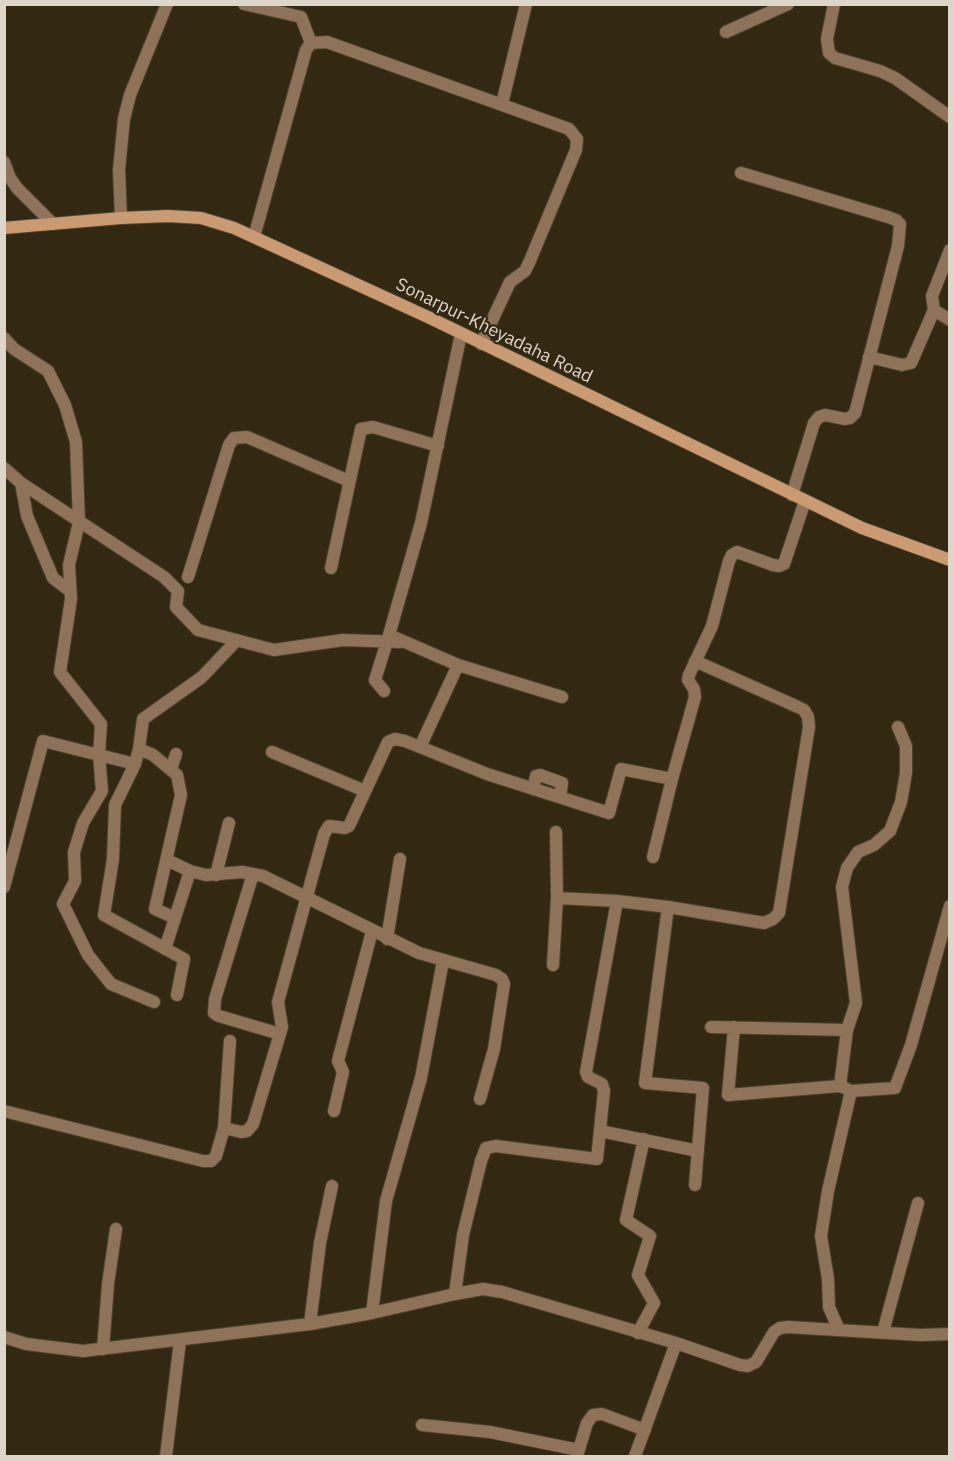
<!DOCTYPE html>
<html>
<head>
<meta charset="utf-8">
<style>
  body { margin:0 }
  #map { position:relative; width:954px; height:1461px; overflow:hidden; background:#332812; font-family:"IBM Plex Sans",sans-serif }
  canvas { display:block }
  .frame { position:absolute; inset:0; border:6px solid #ddd6c9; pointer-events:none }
</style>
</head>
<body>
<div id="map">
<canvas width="954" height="1461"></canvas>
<div class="frame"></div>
</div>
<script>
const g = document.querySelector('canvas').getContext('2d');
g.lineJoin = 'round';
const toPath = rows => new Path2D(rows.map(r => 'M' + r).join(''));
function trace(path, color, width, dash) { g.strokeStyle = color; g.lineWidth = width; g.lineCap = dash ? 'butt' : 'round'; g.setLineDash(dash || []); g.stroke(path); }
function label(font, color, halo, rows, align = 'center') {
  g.font = font + ' "IBM Plex Sans",sans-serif'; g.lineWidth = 4.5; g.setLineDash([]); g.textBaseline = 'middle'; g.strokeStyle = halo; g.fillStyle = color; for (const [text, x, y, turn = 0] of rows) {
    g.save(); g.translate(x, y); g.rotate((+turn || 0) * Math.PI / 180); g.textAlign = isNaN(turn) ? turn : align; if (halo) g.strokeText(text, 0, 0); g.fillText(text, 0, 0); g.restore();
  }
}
const street = toPath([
  [244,4,301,17,311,43],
  [834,4,827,39,829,53,835,58,880,71,895,78,950,117],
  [726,32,788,4],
  [502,104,526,4],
  [4,162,10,178,17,188,53,224],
  [741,173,888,217,896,220,900,224,898,246,855,413,850,418,845,419,825,415,819,417,814,423,792,495],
  [121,218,119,170,124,119,130,95,167,4],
  [254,237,306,50,311,43,327,42,569,129,577,139,576,150,529,263,525,271,510,282,481,344],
  [950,250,932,296,934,310,950,320],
  [461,334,421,523,389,635,458,665,562,697],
  [4,338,14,349,48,371,65,405,76,442,79,522,69,565,71,599,60,672,101,724,99,755,102,791,83,823,74,852,75,881,63,904,88,955,111,984,154,1002],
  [869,357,902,365,911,363,934,310],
  [4,468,21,483,164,577,178,591,176,607,198,630,274,650,343,640,400,642],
  [21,483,27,516,53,578,70,591],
  [331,568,361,429,373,427,438,446],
  [188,577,229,445,234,438,247,437,349,481],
  [384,691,375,680,389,635],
  [420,747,458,665],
  [139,749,143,719,202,677,237,640],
  [272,752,365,791],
  [171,770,176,754],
  [533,789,536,776,540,775,562,783,560,797],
  [653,857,672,779],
  [190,871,206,875,242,872,263,876,419,953,496,975,502,979,504,984,494,1049,480,1099],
  [253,874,215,999,214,1013,219,1016,280,1034],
  [216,875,229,823],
  [4,887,43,741,135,764],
  [557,898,617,901,668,907,764,923,773,919,779,913,809,727,808,717,804,710,798,707,695,661],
  [668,907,645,1083,703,1088,695,1185],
  [175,918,155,909,181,795,177,775,153,755,139,749,135,764,115,805,113,859,104,915,184,959,177,995],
  [387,939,400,859],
  [165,949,190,871,167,860],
  [553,965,557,898,556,832],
  [711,1027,847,1030],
  [734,1027,728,1095,840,1086,847,1089],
  [840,1086,847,1030,856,1003,842,887,847,868,858,852,874,845,890,831,901,802,906,773,906,746,898,727],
  [4,1111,203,1161,211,1161,216,1156,224,1128,230,1041],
  [334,1111,343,1072,338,1061,372,931],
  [224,1128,241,1132,247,1131,253,1124,282,1027,278,1002,324,834,329,826,345,828,349,826,388,742,395,739,405,741,487,774,609,813,621,769,672,779,695,697,694,689,688,680,689,675,712,626,729,561,732,555,737,552,773,565,779,566,784,564,805,501],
  [600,1131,698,1151],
  [455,1294,463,1235,481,1161,486,1148,496,1146,597,1159,604,1091,602,1084,588,1077,586,1072,617,901],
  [372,1313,386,1201,421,1078,443,961],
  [310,1324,320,1243,332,1186],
  [839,1330,829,1307,828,1279,821,1236,828,1191,851,1091,895,1088,911,1045,950,906],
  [883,1332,918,1203],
  [638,1333,654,1303,638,1275,650,1236,626,1220,644,1139],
  [4,1337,26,1344,83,1351,310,1324,372,1313,455,1294,483,1289,502,1292,676,1343,740,1365,748,1366,756,1362,774,1332,780,1328,788,1327,920,1335,950,1334],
  [103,1349,108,1284,116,1229],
  [422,1425,490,1432,579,1450],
  [166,1456,180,1341],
  [577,1456,587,1423,593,1415,602,1414,645,1430],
  [635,1456,676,1343]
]);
const secondary = toPath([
  [4,228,121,218,168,216,201,218,234,228,430,318,862,528,950,560]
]);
trace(street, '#4e442f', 14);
trace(secondary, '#4e442f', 14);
trace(street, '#8f725a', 12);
trace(secondary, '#ca9b73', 12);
label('18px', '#ddd6c9', '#332812', [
  ["Sonarpur-Kheyadaha Road",494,331,26]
]);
</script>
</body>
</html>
